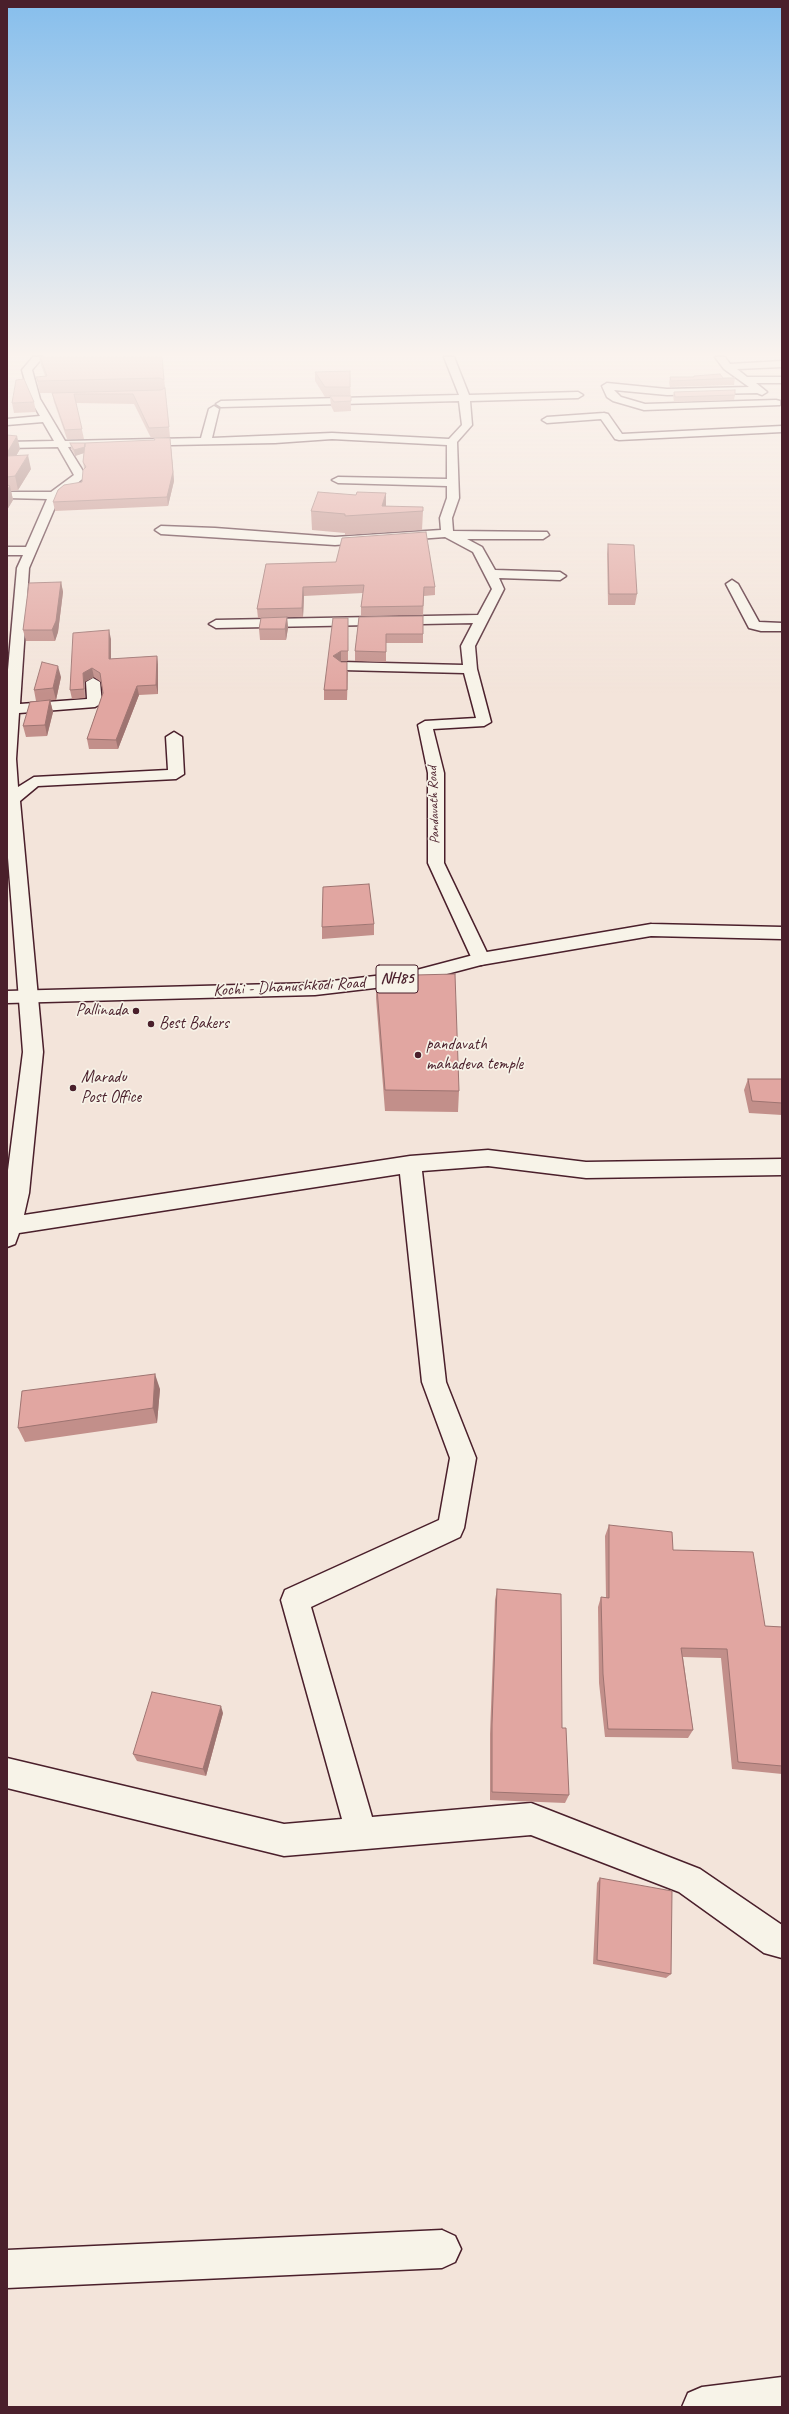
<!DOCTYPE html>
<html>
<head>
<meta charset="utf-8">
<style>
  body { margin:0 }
  #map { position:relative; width:789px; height:2414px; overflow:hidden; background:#f3e4da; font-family:Caveat,sans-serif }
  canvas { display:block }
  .frame { position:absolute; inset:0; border:8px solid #4a1f2b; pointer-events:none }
</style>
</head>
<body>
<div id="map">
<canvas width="789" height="2414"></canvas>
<div class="frame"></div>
</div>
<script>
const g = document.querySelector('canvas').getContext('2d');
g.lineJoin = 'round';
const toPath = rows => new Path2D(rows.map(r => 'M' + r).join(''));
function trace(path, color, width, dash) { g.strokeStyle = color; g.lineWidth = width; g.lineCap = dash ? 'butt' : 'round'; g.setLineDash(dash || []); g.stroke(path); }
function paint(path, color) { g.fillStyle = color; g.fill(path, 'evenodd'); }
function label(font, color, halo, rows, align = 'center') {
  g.font = font + ' Caveat,sans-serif'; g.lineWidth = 3.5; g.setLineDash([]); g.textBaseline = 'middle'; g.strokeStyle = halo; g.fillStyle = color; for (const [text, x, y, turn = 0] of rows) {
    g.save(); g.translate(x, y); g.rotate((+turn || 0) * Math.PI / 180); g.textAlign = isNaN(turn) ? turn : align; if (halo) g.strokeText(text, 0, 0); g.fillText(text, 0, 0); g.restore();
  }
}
const minor = toPath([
  [33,357,43,357,32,370,40,399,65,441,201,438,209,409,214,406,219,409,212,438,332,433,449,439,462,425,459,401,221,407,216,404,221,401,459,395,444,357,454,357,469,395,578,392,583,395,578,398,470,401,472,425,457,442,459,498,452,518,453,531,547,532,549,535,543,539,467,539,482,547,495,570,560,572,566,576,560,580,499,578,504,589,475,646,477,669,491,722,484,726,433,729,444,773,444,863,490,959,487,963,481,965,475,963,472,959,428,863,428,773,418,725,425,721,476,718,464,673,342,670,335,666,342,662,463,665,461,646,473,623,216,628,209,624,216,620,478,615,492,589,473,552,445,537,335,545,161,534,155,530,161,526,215,528,335,537,441,530,440,518,447,498,447,486,338,483,332,480,338,477,447,479,447,445,332,439,275,443,68,447,86,476,59,498,29,568,20,704,87,699,86,682,93,678,100,682,102,703,95,707,19,713,16,759,18,787,34,777,168,770,166,737,174,732,182,737,184,774,176,779,38,786,20,801,43,1052,29,1193,24,1215,410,1156,488,1150,586,1162,782,1159,782,1175,586,1178,488,1166,422,1171,446,1382,476,1458,464,1528,460,1537,311,1607,372,1817,531,1803,700,1869,782,1925,782,1958,764,1953,679,1892,531,1835,284,1856,7,1788,7,1758,284,1824,342,1819,281,1600,285,1590,439,1520,450,1458,422,1382,400,1174,19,1233,15,1244,7,1247,7,1178,23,1052,7,845,7,681,17,568,23,555,7,555,7,547,26,547,47,499,7,498,7,492,51,492,74,475,58,447,7,448,7,442,54,441,43,422,7,425,7,419,40,416,30,399,22,370,33,357],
  [715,357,725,357,730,364,782,361,782,367,737,369,747,377,782,377,782,383,756,383,767,392,762,395,757,393,667,395,614,390,621,397,645,404,776,400,780,401,780,405,644,410,613,401,607,397,602,386,607,383,667,389,749,387,724,369,715,357],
  [604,413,608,414,622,434,782,426,782,432,619,440,615,439,601,419,547,423,542,420,547,417,604,413],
  [732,580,738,584,759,622,782,623,782,631,761,631,749,628,726,584,732,580],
  [442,2230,455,2236,461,2249,455,2262,442,2268,7,2288,7,2250,442,2230],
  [782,2377,782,2407,682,2407,688,2393,702,2387,782,2377]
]);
const trunk = toPath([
  [651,924,782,927,782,939,651,936,481,965,409,984,315,995,7,1003,7,991,315,983,409,972,481,953,651,924]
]);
trace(minor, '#4a1f2b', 3);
trace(trunk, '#4a1f2b', 3);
paint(minor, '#f7f3e8');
paint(trunk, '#f7f3e8');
paint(toPath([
  [39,357,162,357,170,437,151,438,134,404,76,403,84,439,67,439,54,402,52,393,40,393,36,377,45,376,40,362],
  [350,371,351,411,334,412,331,406,330,397,325,397,315,381,315,372],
  [694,376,723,378,735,378,734,385,670,387,669,383,670,377,693,377],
  [674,392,735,395,734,400,674,402,673,396],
  [34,402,36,412,14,413,12,403],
  [7,435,20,449,16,456,31,469,18,490,11,491,13,500,7,510],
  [154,438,171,447,174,481,168,506,55,511,53,502,82,482,84,468,83,462,84,453,75,456,71,448,70,443,85,444,154,440],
  [386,493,386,506,423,511,422,530,345,535,345,533,312,530,311,511,356,495],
  [608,544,637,594,635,605,608,605,607,554],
  [266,564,435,587,435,595,424,596,423,615,361,616,361,607,363,593,304,596,303,617,287,617,288,628,286,640,260,640,259,629,261,618,258,618,257,609],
  [61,582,63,592,58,632,55,641,26,641,23,630],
  [423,616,423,643,386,643,386,662,355,661,355,651,359,617],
  [348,627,348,661,340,661,348,672,347,700,324,700,324,690],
  [111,639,111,659,157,656,158,665,158,694,139,695,118,749,89,749,87,739,103,693,101,682,94,677,84,682,85,698,72,699,70,690],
  [61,677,56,700,36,701,34,690],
  [50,700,53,712,47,736,26,737,23,726],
  [374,924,374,935,322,939,322,927],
  [376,976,459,1091,458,1112,385,1111,376,998],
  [748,1079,782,1079,782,1115,749,1113,744,1090],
  [160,1389,157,1423,25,1442,18,1428],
  [609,1525,673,1550,765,1626,782,1627,782,1774,732,1769,721,1658,683,1657,693,1730,688,1738,605,1737,599,1683,598,1607,601,1597,606,1598,605,1536],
  [497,1589,562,1728,569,1795,565,1803,490,1800,490,1734,495,1600],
  [223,1713,206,1776,137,1761,133,1754],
  [600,1878,671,1974,666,1978,593,1964,597,1883]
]), '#c28f8a');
paint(toPath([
  [17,436,20,449,8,470,7,465,7,453],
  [86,447,87,452,75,456,74,450],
  [171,447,174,481,168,506,167,497],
  [28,455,31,469,18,490,15,476],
  [10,486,13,500,7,510,7,490],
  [386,493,386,512,382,506],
  [61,582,63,592,58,632,55,641,52,630],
  [303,587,304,596,303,617,302,608],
  [287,617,288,628,286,640,285,629],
  [109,630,111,639,111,668,109,659],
  [341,651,341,661,334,665,333,656],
  [157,656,158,665,158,694,156,685],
  [58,666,61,677,56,700,53,688],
  [92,668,94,677,84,682,85,698,84,689,83,673],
  [137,686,139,695,118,749,116,740],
  [50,700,53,712,47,736,45,725],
  [155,1374,160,1389,157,1423,153,1408],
  [221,1706,223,1713,206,1776,203,1769]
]), '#9e7471');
const building = toPath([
  [40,357,162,357,164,380,160,378,38,381,36,377,47,376,40,357],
  [350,371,350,387,325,387,315,372,350,371],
  [720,374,723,378,735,378,671,381,670,377,694,377,694,376,720,374],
  [24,379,34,402,12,403,16,380,24,379],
  [165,388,169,427,149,428,133,394,74,394,82,429,65,430,52,393,161,390,165,388],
  [735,390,735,395,675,397,674,392,735,390],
  [330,396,351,396,351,401,334,402,330,396],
  [7,435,17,436,7,453,7,435],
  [154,438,170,438,173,472,167,497,53,502,58,490,64,485,82,482,83,470,86,467,83,462,85,443,155,440,154,438],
  [70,443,85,443,85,447,74,450,70,443],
  [28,455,15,476,7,477,7,456,28,455],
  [7,485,10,486,7,490,7,485],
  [318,492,356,495,357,492,386,493,382,506,423,507,423,511,345,516,345,514,311,511,318,492],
  [426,532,435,587,424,587,423,606,361,607,364,585,303,587,302,608,257,609,266,564,336,562,342,538,426,532],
  [608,544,634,545,637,594,609,594,608,544],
  [61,582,56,621,52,630,23,630,29,583,61,582],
  [423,616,423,634,386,634,386,652,355,651,359,617,423,616],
  [287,617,285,629,259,629,261,618,287,617],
  [333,618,348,618,348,651,341,651,333,656,341,662,347,662,347,690,324,690,333,618],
  [109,630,109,659,157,656,156,685,137,686,116,740,87,739,103,693,100,673,92,668,83,673,84,689,70,690,73,633,109,630],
  [42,662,58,666,53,688,34,690,42,662],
  [50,700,45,725,23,726,30,702,50,700],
  [369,884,374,924,322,927,323,887,369,884],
  [455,974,459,1091,385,1090,376,976,455,974],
  [748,1079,782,1079,782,1103,752,1101,748,1079],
  [155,1374,153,1408,18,1428,22,1391,155,1374],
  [609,1525,672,1532,673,1550,753,1552,765,1626,782,1627,782,1766,738,1762,727,1649,681,1648,693,1730,608,1729,603,1674,601,1597,609,1598,609,1525],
  [497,1589,561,1594,562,1728,566,1728,569,1795,492,1792,492,1724,497,1589],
  [152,1692,221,1706,203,1769,133,1754,152,1692],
  [600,1878,672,1891,671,1974,597,1960,600,1878]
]);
paint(building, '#e1a6a1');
trace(building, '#9e7471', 1);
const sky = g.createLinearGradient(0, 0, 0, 695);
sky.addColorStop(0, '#86beec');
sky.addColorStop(0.51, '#faf3ee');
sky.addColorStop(1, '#faf3ee00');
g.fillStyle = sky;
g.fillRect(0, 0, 789, 695);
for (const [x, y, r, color] of [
  [136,1011,4,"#4a1f2b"],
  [151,1024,4,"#4a1f2b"],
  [418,1055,4,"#4a1f2b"],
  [73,1088,4,"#4a1f2b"]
]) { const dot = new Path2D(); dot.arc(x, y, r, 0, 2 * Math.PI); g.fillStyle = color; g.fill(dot); trace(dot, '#f7f3e8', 1.5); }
label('14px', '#4a1f2b', '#f7f3e8', [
  ["Pandavath Road",434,805,-92]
]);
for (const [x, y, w] of [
  [397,979,42]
]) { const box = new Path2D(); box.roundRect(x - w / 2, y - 14, w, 28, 3); g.fillStyle = '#f7f3e8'; g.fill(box); trace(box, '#4a1f2b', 1); }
label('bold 16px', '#4a1f2b', null, [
  ["NH85",397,979]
]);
label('17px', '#4a1f2b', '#f7f3e8', [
  ["Kochi - Dhanushkodi Road",289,987,-3]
]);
label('17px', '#4a1f2b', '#f7f3e8', [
  ["Pallinada",128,1011,"right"],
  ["Best Bakers",159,1024],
  ["pandavath",426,1045],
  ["mahadeva temple",426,1065],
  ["Maradu",81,1078],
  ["Post Office",81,1098]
], 'left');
</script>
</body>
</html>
